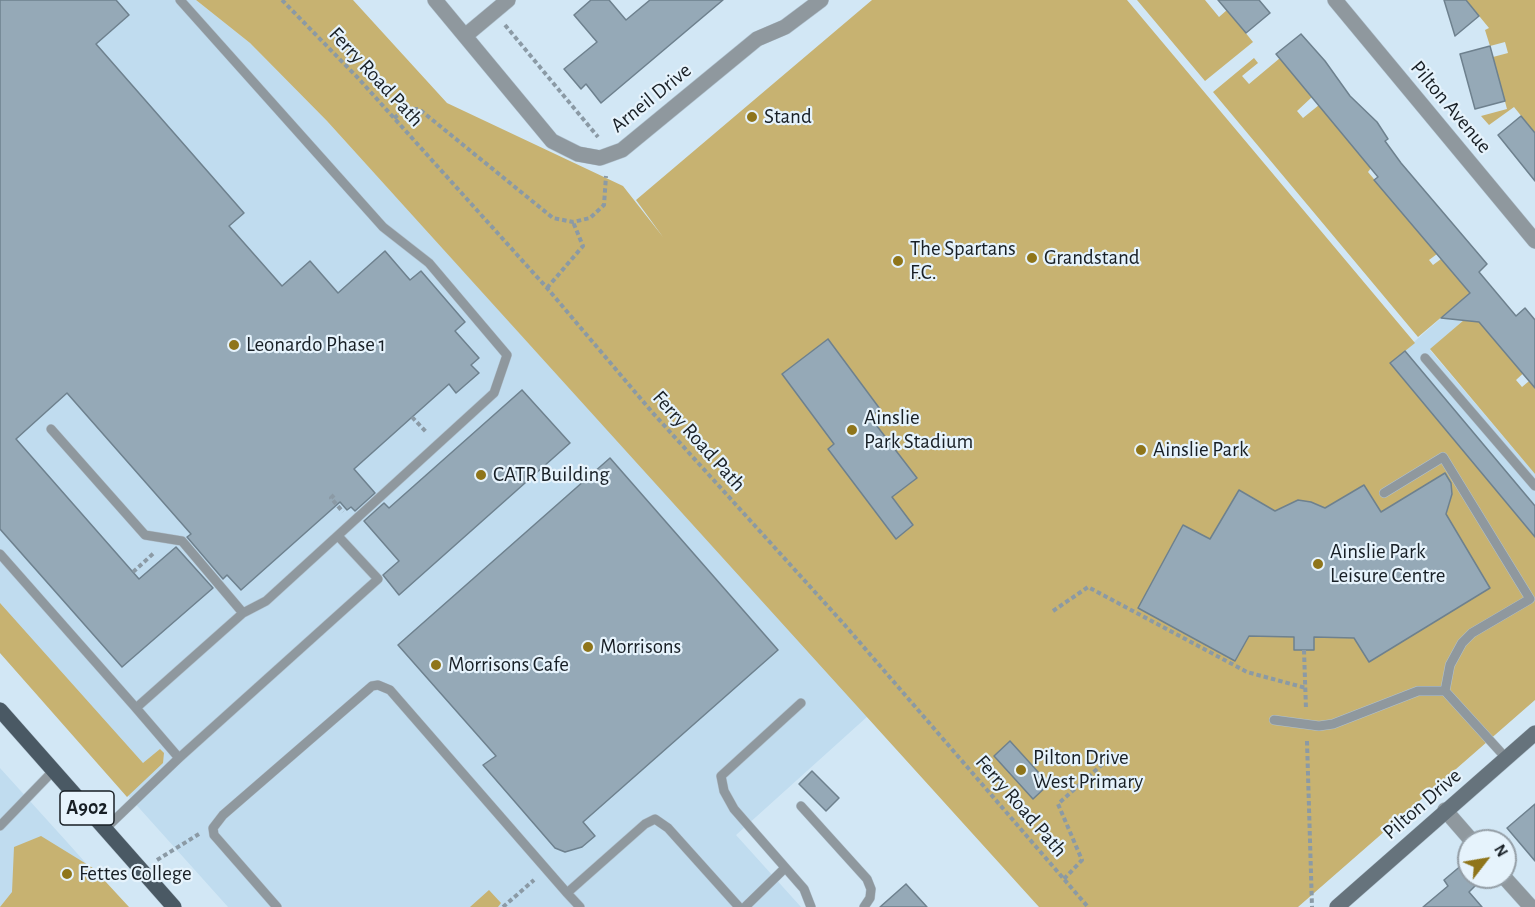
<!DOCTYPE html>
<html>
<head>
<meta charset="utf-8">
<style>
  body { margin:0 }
  #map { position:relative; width:1535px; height:907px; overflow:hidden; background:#d2e7f5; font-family:"Alegreya Sans",sans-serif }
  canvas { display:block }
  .north { position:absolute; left:1457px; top:829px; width:60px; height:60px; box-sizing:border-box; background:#e6f3fc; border:2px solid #949ea6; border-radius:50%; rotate:59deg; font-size:16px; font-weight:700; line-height:24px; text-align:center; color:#181f25 }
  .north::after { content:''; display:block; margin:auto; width:21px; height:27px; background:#8f751a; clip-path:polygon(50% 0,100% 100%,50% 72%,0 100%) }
</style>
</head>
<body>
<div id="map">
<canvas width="1535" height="907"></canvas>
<div class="north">N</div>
</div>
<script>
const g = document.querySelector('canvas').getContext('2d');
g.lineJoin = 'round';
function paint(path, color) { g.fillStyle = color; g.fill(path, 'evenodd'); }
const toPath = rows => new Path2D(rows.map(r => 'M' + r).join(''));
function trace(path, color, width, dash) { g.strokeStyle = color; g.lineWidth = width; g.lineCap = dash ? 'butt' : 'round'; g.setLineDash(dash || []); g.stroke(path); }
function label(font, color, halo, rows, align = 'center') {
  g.font = font + ' "Alegreya Sans",sans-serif'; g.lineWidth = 4.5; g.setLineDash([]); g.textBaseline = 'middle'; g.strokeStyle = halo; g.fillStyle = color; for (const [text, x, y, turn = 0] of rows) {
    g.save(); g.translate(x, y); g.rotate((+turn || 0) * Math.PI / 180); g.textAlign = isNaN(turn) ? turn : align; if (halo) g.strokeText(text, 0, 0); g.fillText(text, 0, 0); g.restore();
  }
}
paint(toPath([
  [0,0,196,0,250,43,327,121,868,716,736,835,801,907,228,907,0,653],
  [1457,304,1467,317,1430,350,1535,474,1535,537,1390,363],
  [0,768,67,842,125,907,0,907]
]), '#c0dcef');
paint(toPath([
  [196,0,353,0,447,103,623,186,663,237,636,200,872,0,1127,0,1415,343,1390,363,1535,537,1535,700,1298,907,1039,907,327,121,250,43],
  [1137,0,1205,0,1219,17,1227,10,1253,42,1205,81],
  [1466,0,1535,0,1535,133,1514,107,1489,125,1481,116,1507,109,1493,57,1508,53,1505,42,1490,46,1485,30,1489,28],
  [1254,58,1258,63,1242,76,1249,84,1280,58,1312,97,1297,111,1303,118,1319,105,1371,168,1368,172,1437,254,1429,260,1433,265,1441,259,1470,293,1418,337,1213,92],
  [1478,308,1529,368,1516,380,1522,387,1535,376,1535,474,1430,349],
  [0,603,143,763,160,749,164,753,163,763,127,797,0,653],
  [41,836,93,868,129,907,0,907,12,892,14,847],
  [489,890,501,903,498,907,470,907]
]), '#c7b271');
const building = toPath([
  [0,0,116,0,129,15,96,44,244,213,229,226,282,286,310,261,338,293,385,251,410,280,421,271,465,322,455,331,479,358,471,365,479,373,456,393,449,384,354,469,375,493,355,511,351,507,347,510,340,502,241,590,227,575,223,579,187,537,191,534,67,393,16,439,139,579,176,547,213,588,122,667,0,529,0,0],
  [591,0,609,0,626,20,650,0,723,0,601,103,586,84,581,89,564,69,597,42,574,15,591,0],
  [1218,0,1259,0,1270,13,1246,33,1218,0],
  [1444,0,1466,0,1479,16,1455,36,1444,0],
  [1301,34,1325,61,1350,96,1377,122,1388,139,1385,141,1401,163,1487,264,1479,272,1516,316,1525,308,1535,320,1535,388,1479,322,1441,318,1470,293,1374,180,1378,177,1276,54,1301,34],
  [1490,46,1505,101,1475,109,1460,54,1490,46],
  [1521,116,1535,133,1535,181,1498,135,1521,116],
  [828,339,880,409,870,417,917,478,892,497,913,525,896,539,828,449,834,444,782,374,828,339],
  [1405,351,1535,506,1535,537,1390,363,1405,351],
  [522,390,570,443,399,595,383,575,399,561,364,521,384,503,389,508,522,390],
  [610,458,778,650,583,822,595,836,582,847,565,852,555,848,483,765,496,756,398,645,610,458],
  [1445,473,1451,483,1452,494,1446,514,1490,588,1369,662,1354,638,1314,637,1314,650,1294,650,1294,637,1249,636,1235,661,1138,608,1183,525,1210,539,1239,490,1275,511,1298,500,1311,502,1325,508,1364,485,1381,512,1445,473],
  [1010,741,1049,784,1033,799,994,756,1010,741],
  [812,771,839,798,826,811,799,784,812,771],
  [1535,804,1535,861,1507,828,1535,804],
  [1463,864,1469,872,1469,877,1473,877,1478,883,1469,892,1482,907,1423,907,1448,886,1444,880,1463,864],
  [906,884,927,907,880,907,906,884]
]);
paint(building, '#95a9b7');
trace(building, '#6e818e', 1.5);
const lane = toPath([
  [1425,358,1535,486],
  [51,429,145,535,182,541,243,613],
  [1384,493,1443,457,1530,599,1472,633,1462,643,1450,665,1445,691],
  [0,554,136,708,243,613,266,601,494,393,507,355,429,263,383,227,180,0],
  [801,703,721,776,724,791,734,809,804,889,811,907],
  [136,708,179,758,378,579,338,536],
  [1274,720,1319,726,1333,724,1418,691,1445,691,1506,758],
  [801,806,867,879,871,889,870,898,864,907],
  [0,826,54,770],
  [105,829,179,758],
  [567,893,580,907],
  [277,907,214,835,213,828,223,815,372,686,378,685,390,690,567,893,645,824,655,819,668,828,739,907],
  [745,907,785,868]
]);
const street = toPath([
  [435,0,552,141,578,154,600,158,622,150,757,39,785,27,821,0],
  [1335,0,1535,241],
  [465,36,508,0],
  [1445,810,1472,841],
  [1504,877,1531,907]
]);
const secondary = toPath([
  [1337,907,1535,733]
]);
const primary = toPath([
  [0,710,174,907]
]);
trace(lane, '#b1c3d0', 10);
trace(street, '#b1c3d0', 16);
trace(secondary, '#b1c3d0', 16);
trace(primary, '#b1c3d0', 16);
trace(toPath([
  [282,0,358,78,547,288,652,412,843,623,1088,907],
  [505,25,598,137],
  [394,118,406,109,419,109,553,218,573,222,590,218,604,205,606,176],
  [547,288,583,246,573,222],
  [412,417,427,433],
  [334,495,331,498,343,512],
  [133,572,155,552],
  [1053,611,1088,587,1247,672,1306,688],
  [1304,650,1306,709],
  [1307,741,1312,907],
  [157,860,199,834],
  [1064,879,1082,860,1058,804,1105,762],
  [503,907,534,880]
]), '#8b9aa5', 4, [4.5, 3]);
trace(lane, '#8f989e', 9);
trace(street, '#8f989e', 15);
trace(secondary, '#66737c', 15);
trace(primary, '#4a5964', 15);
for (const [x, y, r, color] of [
  [752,117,6,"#8f751a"],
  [1032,258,6,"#8f751a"],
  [898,261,6,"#8f751a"],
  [234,345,6,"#8f751a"],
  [852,430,6,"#8f751a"],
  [1141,450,6,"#8f751a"],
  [481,475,6,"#8f751a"],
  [1318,564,6,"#8f751a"],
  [588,647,6,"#8f751a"],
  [436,665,6,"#8f751a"],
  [1021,770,6,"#8f751a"],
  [67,874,6,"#8f751a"]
]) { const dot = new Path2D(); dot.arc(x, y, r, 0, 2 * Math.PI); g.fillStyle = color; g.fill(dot); trace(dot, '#e6f3fc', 2); }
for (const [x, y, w] of [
  [87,808,54]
]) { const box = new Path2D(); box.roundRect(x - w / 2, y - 17, w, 34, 4.5); g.fillStyle = '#e6f3fc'; g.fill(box); trace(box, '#181f25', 1.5); }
label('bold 20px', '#181f25', null, [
  ["A902",87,808]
]);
label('21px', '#181f25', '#e6f3fc', [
  ["Ferry Road Path",376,77,47],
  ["Arneil Drive",651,98,-39],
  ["Pilton Avenue",1451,107,50],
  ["Ferry Road Path",699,441,48],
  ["Pilton Drive",1422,804,-41],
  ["Ferry Road Path",1021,806,49]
]);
label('21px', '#181f25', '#e6f3fc', [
  ["Stand",764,117],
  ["The Spartans",910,249],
  ["F.C.",910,273],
  ["Grandstand",1044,258],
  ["Leonardo Phase 1",246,345],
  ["Ainslie",864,418],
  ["Park Stadium",864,442],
  ["Ainslie Park",1153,450],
  ["CATR Building",493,475],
  ["Ainslie Park",1330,552],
  ["Leisure Centre",1330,576],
  ["Morrisons",600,647],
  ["Morrisons Cafe",448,665],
  ["Pilton Drive",1033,758],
  ["West Primary",1033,782],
  ["Fettes College",79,874]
], 'left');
</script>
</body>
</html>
